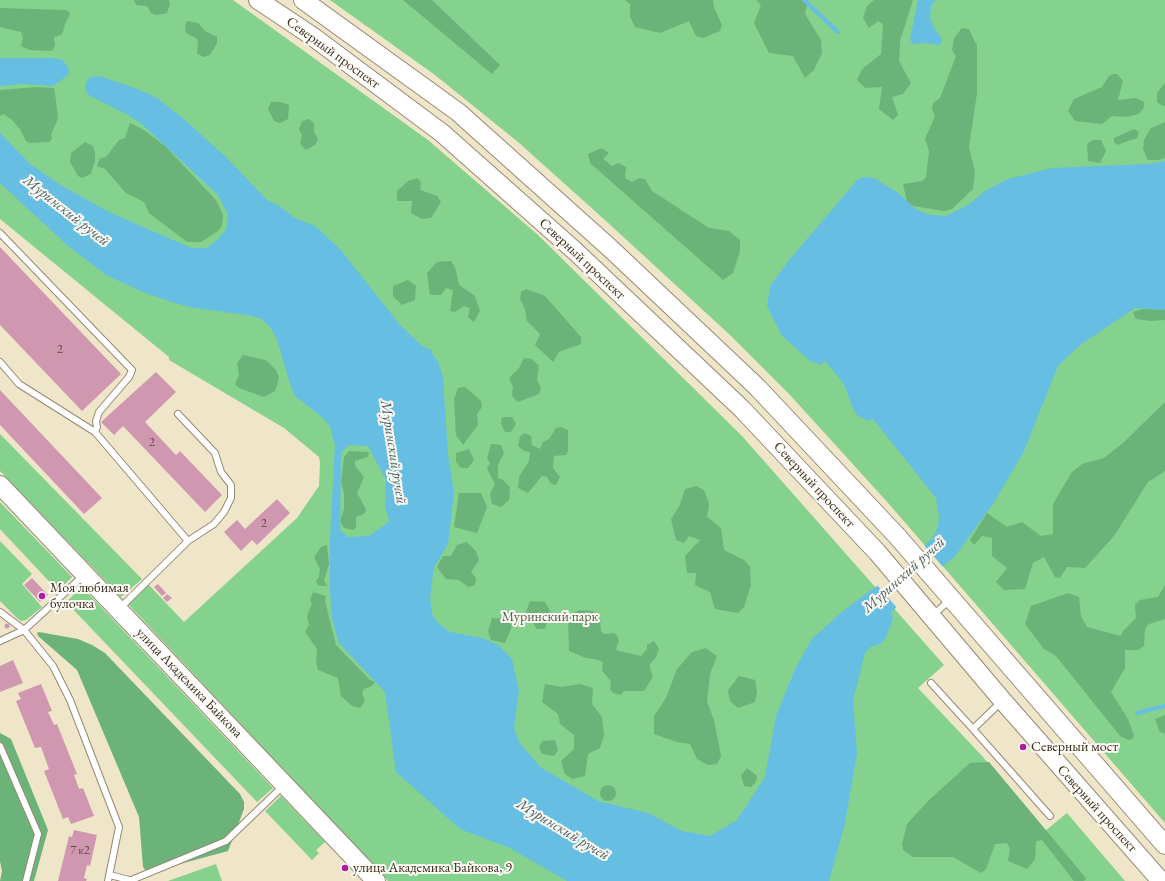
<!DOCTYPE html>
<html>
<head>
<meta charset="utf-8">
<style>
  body { margin:0 }
  canvas { display:block; background:#efe6c9 }
</style>
</head>
<body>
<canvas width="1165" height="881"></canvas>
<script>
const g = document.querySelector('canvas').getContext('2d');
g.lineJoin = 'round';
function paint(path, color) { g.fillStyle = color; g.fill(path, 'evenodd'); }
const toPath = rows => new Path2D(rows.map(r => 'M' + r).join(''));
function trace(path, color, width, dash) { g.strokeStyle = color; g.lineWidth = width; g.lineCap = dash ? 'butt' : 'round'; g.setLineDash(dash || []); g.stroke(path); }
function label(font, color, halo, rows, align = 'center') {
  g.font = font + ' "EB Garamond",serif'; g.lineWidth = 4; g.setLineDash([]); g.textBaseline = 'middle'; g.strokeStyle = halo; g.fillStyle = color; for (const [text, x, y, turn = 0] of rows) {
    g.save(); g.translate(x, y); g.rotate((+turn || 0) * Math.PI / 180); g.textAlign = isNaN(turn) ? turn : align; if (halo) g.strokeText(text, 0, 0); g.fillText(text, 0, 0); g.restore();
  }
}
paint(toPath([
  [0,0,233,0,428,140,538,235,742,436,944,665,918,688,983,757,1045,831,1067,813,1125,881,388,881,128,604,148,584,184,622,297,518,319,486,320,463,319,457,284,428,169,360,169,357,0,219],
  [330,0,1165,0,1165,823,889,504,790,395,730,335,606,221,518,142,435,75],
  [0,434,142,579,121,597,0,471],
  [0,502,72,577,58,591,0,529],
  [0,541,32,574,22,584,42,607,26,620,21,621,17,618,0,601],
  [82,587,273,788,257,802,66,602],
  [281,796,325,842,316,850,319,853,312,860,265,811],
  [216,864,222,881,168,881]
]), '#85d18e');
paint(toPath([
  [134,0,169,0,170,4,167,13,156,15,151,13,147,6,136,5],
  [403,0,432,0,500,65,492,74],
  [625,0,713,0,714,7,722,25,720,31,703,38,696,36,689,21,660,33,635,27,630,16,630,4],
  [756,0,808,0,805,14,821,40,822,53,814,70,805,78,793,56,769,53,754,23,761,5],
  [874,0,913,0,900,41,899,61,911,83,903,94,892,97,898,115,893,120,879,109,882,87,865,88,857,80,862,69,881,54,883,24,878,21,869,28,863,18,867,6],
  [0,8,65,10,68,11,70,14,65,24,63,32,61,35,54,37,55,45,52,51,30,50,21,46,23,38,21,32,0,27],
  [187,21,198,23,205,31,217,37,217,43,210,55,203,57,197,53,198,42,196,38,186,33,185,26],
  [962,28,969,29,977,46,977,93,969,147,975,171,973,189,952,209,944,211,913,206,907,202,903,184,922,181,926,177,929,151,925,139,935,116,932,109,933,103,940,98,956,56,952,50,954,38],
  [1113,74,1117,74,1123,81,1118,100,1136,98,1144,102,1144,107,1139,114,1126,117,1112,116,1102,124,1075,121,1068,111,1074,99,1102,87,1109,76],
  [1165,83,1165,106,1161,105,1157,102,1157,93],
  [37,87,54,88,55,93,58,118,51,135,52,139,49,142,30,143,26,141,20,129,11,119,3,114,0,116,0,90],
  [271,102,281,102,289,105,288,119,280,123,274,121,268,109],
  [309,119,314,123,314,132,318,139,315,145,306,150,300,144,302,135,299,129,302,121],
  [1165,122,1165,158,1159,160,1148,160,1143,149,1144,140,1151,128],
  [130,123,144,130,165,146,216,200,223,215,222,226,218,231,201,242,187,242,149,213,144,202,126,193,105,169,97,166,100,158,106,157,119,140,125,138],
  [1134,129,1139,132,1137,138,1117,145,1114,142,1114,138],
  [1093,140,1101,140,1106,151,1100,163,1088,161,1087,144],
  [85,142,93,146,95,152,95,161,91,174,82,178,78,176,70,162,71,153],
  [602,148,609,153,603,159,612,166,618,163,626,167,625,178,632,182,639,178,645,179,652,191,709,228,729,231,740,240,740,251,733,273,723,280,590,163,588,154],
  [417,178,421,182,420,190,437,196,441,202,431,218,422,219,411,213,412,201,397,201,397,191,408,181],
  [451,261,455,267,459,285,475,296,480,311,474,322,468,317,470,308,464,306,455,312,450,311,453,290,446,288,441,295,430,295,427,273,437,262],
  [408,280,416,286,415,300,402,305,393,296,393,286],
  [526,289,545,296,581,337,581,344,559,352,553,362,535,345,540,334,527,321,525,309,520,299,521,292],
  [1142,309,1165,310,1165,320,1151,321,1136,319,1133,312],
  [243,355,266,360,276,370,279,378,275,391,264,397,239,388,235,384,239,375,237,363],
  [524,358,532,359,539,366,537,380,541,388,539,394,518,402,512,396,513,387,509,378,519,368],
  [465,387,481,401,482,407,477,414,478,425,463,445,456,435,454,399,458,388],
  [1165,402,1165,471,1148,482,1114,536,1085,568,1067,567,1060,578,1055,577,1044,557,1033,563,1025,589,1004,590,996,582,1007,568,992,556,992,538,982,536,974,545,970,540,987,513,1007,527,1022,522,1041,536,1053,534,1053,504,1072,472,1082,464,1104,458,1123,443],
  [502,417,512,417,516,424,511,432,505,432,501,424],
  [561,427,568,430,568,451,566,455,554,456,553,468,560,477,556,485,551,484,547,477,542,476,528,493,518,488,519,477,529,461,530,452,524,451,518,446,520,436,525,433,531,436,532,445,540,449,543,442,549,439,556,428],
  [491,444,501,445,504,453,498,465,498,478,503,480,510,487,509,500,501,507,492,504,490,494,495,484,487,469,490,463,487,458],
  [469,449,474,460,468,468,461,468,456,462,456,453],
  [349,451,369,452,368,457,355,461,355,466,364,477,357,493,366,509,364,514,356,517,356,527,353,530,344,528,340,521,344,509,344,493,341,483,344,457],
  [696,486,704,490,709,504,707,517,721,528,724,550,744,560,750,567,751,585,744,607,738,613,715,609,710,592,695,585,696,573,687,573,685,556,700,540,689,536,684,543,676,540,671,519,680,505,685,489],
  [459,493,481,493,487,507,477,533,454,527],
  [467,542,476,551,479,560,471,572,476,578,475,585,468,587,459,580,446,579,437,567,443,556,451,556,457,545],
  [327,545,329,564,324,580,327,586,322,586,318,585,316,581,319,577,320,569,314,557,321,547],
  [1165,585,1165,619,1149,624,1145,629,1144,646,1138,650,1125,650,1125,668,1111,692,1128,719,1134,736,1132,739,1128,740,1120,736,1056,656,1044,649,1025,624,1031,606,1068,593,1079,597,1081,616,1087,627,1121,636,1123,631,1136,618,1135,605,1140,600,1158,597],
  [313,592,326,596,325,601,336,645,370,680,375,682,372,686,364,689,362,693,365,701,360,708,352,706,341,696,338,678,318,670,316,662,317,649,305,632,309,625,307,616,312,604,310,600],
  [530,601,545,602,550,611,545,629,537,629,526,612],
  [580,610,593,611,600,618,601,631,604,634,614,633,617,636,619,640,616,649,619,651,641,656,647,649,647,645,654,641,659,649,656,657,650,664,650,668,653,677,644,691,624,691,621,695,613,693,610,689,611,681,602,671,603,662,595,659,586,658,569,651,568,620,570,615],
  [492,618,506,619,512,626,505,643,491,640,488,631],
  [39,632,78,639,92,645,105,653,240,794,244,802,244,809,228,851,154,871,146,871,143,867,139,817,77,670,38,636,37,633],
  [706,648,717,656,710,674,707,702,714,720,721,756,717,764,708,765,697,759,690,744,677,742,654,734,654,716,666,698,677,669,692,652],
  [739,676,755,680,757,692,755,702,738,708,730,701,728,690],
  [545,684,562,687,580,684,593,688,592,704,602,717,604,735,600,748,588,754,585,776,572,779,565,774,561,761,574,749,574,735,560,724,558,714,542,702],
  [1165,715,1165,734,1160,732,1155,719],
  [0,733,11,739,48,830,34,881,0,881,2,871,0,861],
  [555,740,558,750,554,756,542,754,539,747,542,741],
  [989,762,1086,878,1084,881,1074,881,1042,840,1036,841,1035,859,1027,869,1008,861,1010,849,1007,843,995,844,986,869,981,873,953,857,913,857,903,850,902,844,907,824,929,800,970,763],
  [747,768,757,776,756,782,751,787,744,786,741,775],
  '600 793a8 8 0 1 1 16 0a8 8 0 1 1-16 0Z'
]), '#6cb379');
paint(toPath([
  [918,0,936,0,931,5,930,18,934,28,942,39,940,45,925,43,913,44,910,40],
  [0,58,53,58,63,60,69,69,68,75,53,86,22,84,0,86],
  [99,76,140,90,157,98,185,120,227,158,267,200,281,207,295,218,315,226,340,249,400,325,423,347,429,349,432,349,432,353,438,362,443,377,448,455,454,492,448,544,434,567,430,597,432,614,438,623,450,632,482,638,498,645,512,659,519,691,514,728,519,742,540,767,598,801,648,813,682,831,710,836,737,820,765,777,776,716,796,667,812,639,843,611,877,586,933,538,938,527,939,517,936,498,873,419,869,421,858,416,853,409,844,384,825,361,820,365,809,360,782,336,767,306,770,286,790,259,858,179,865,177,874,178,898,193,917,210,930,215,946,216,968,205,985,191,1008,179,1052,168,1149,164,1165,161,1165,310,1135,308,1080,345,1058,366,1024,451,995,501,955,556,891,612,893,619,885,639,880,644,870,647,865,653,853,700,857,753,845,823,829,881,567,881,510,848,460,829,396,772,385,692,339,643,332,619,330,592,330,539,335,446,330,426,323,418,295,396,291,387,277,339,270,327,262,319,247,315,194,308,175,303,145,293,106,275,67,245,0,183,0,133,30,164,59,184,107,211,191,248,207,248,218,239,226,230,228,214,218,195,144,126,130,116,90,96,86,91,85,87,88,79,91,77],
  [350,445,368,446,386,480,385,506,389,522,369,536,348,537,340,530,341,452]
]), '#66bee3');
paint(toPath([
  [923,544,944,568,898,609,876,584]
]), '#efe6c9');
trace(toPath([
  [804,0,838,32],
  [1137,713,1165,706]
]), '#66bee3', 4);
paint(toPath([
  [0,247,121,374,82,411,0,325],
  [156,372,176,392,145,422,176,455,180,451,222,495,205,512,123,426,114,435,101,422],
  [0,390,102,498,84,514,0,425],
  [277,499,290,513,257,545,252,540,241,551,224,532,237,520,245,529],
  [32,578,48,595,40,602,24,585],
  [158,584,166,593,162,596,154,587],
  [167,594,172,598,167,602,163,598],
  '4.5 626a2.5 2.5 0 1 1 5 0a2.5 2.5 0 1 1-5 0Z',
  [13,660,23,683,0,692,0,666],
  [41,684,52,711,48,712,54,725,57,724,77,774,74,775,79,789,83,788,94,816,71,824,68,817,63,819,44,771,49,769,41,747,35,748,16,701,21,699,18,693],
  [74,830,97,835,90,866,87,865,84,878,87,879,86,881,58,881,69,836,72,837]
]), '#cf98b0');
const lane = toPath([
  [0,233,132,370,129,377,99,412,96,421,97,427,95,432],
  [0,362,19,384,95,432,188,541],
  [119,609,188,541,214,524,224,512,231,498,231,485,221,472,215,453,178,414],
  [0,612,24,630,53,666,70,700,119,827,108,881],
  [933,615,950,600],
  [0,641,24,630,83,576],
  [931,683,973,729],
  [1001,702,973,729,1050,816],
  [0,746,38,834,26,881],
  [110,875,129,880],
  [129,881,226,841,283,786]
]);
const secondary = toPath([
  [258,0,312,36,442,133,575,251,742,409,877,552,1003,701,1161,881],
  [303,0,458,112,611,249,757,387,897,536,1165,845],
  [0,485,376,881]
]);
trace(lane, '#958874', 8);
trace(secondary, '#958874', 20);
trace(lane, '#fff', 6);
trace(secondary, '#fff', 18);
for (const [x, y, r, color] of [
  [42,596,4,"#b5179e"],
  [1023,747,4,"#b5179e"],
  [345,868,4,"#b5179e"]
]) { const dot = new Path2D(); dot.arc(x, y, r, 0, 2 * Math.PI); g.fillStyle = color; g.fill(dot); trace(dot, '#fdfcf7', 1.5); }
label('12px', '#604642', null, [
  ["2",60,350],
  ["2",152,443],
  ["2",264,524],
  ["7 к2",80,851]
]);
label('14px', '#3b2a1e', '#fdfcf7', [
  ["Северный проспект",333,53,36],
  ["Северный проспект",582,259,43],
  ["Северный проспект",814,485,47],
  ["улица Академика Байкова",189,683,46],
  ["Северный проспект",1097,809,48]
]);
label('14px', '#3b2a1e', '#fdfcf7', [
  ["Моя любимая",50,588],
  ["булочка",50,604],
  ["Северный мост",1031,747],
  ["улица Академика Байкова, 9",353,868]
], 'left');
label('14px', '#515c40', '#fdfcf7', [
  ["Муринский парк",550,617]
]);
label('italic 15px', '#4a5e63', '#fdfcf7', [
  ["Муринский ручей",66,211,38],
  ["Муринский ручей",393,452,81],
  ["Муринский ручей",904,575,-42],
  ["Муринский ручей",563,830,31]
]);
</script>
</body>
</html>
